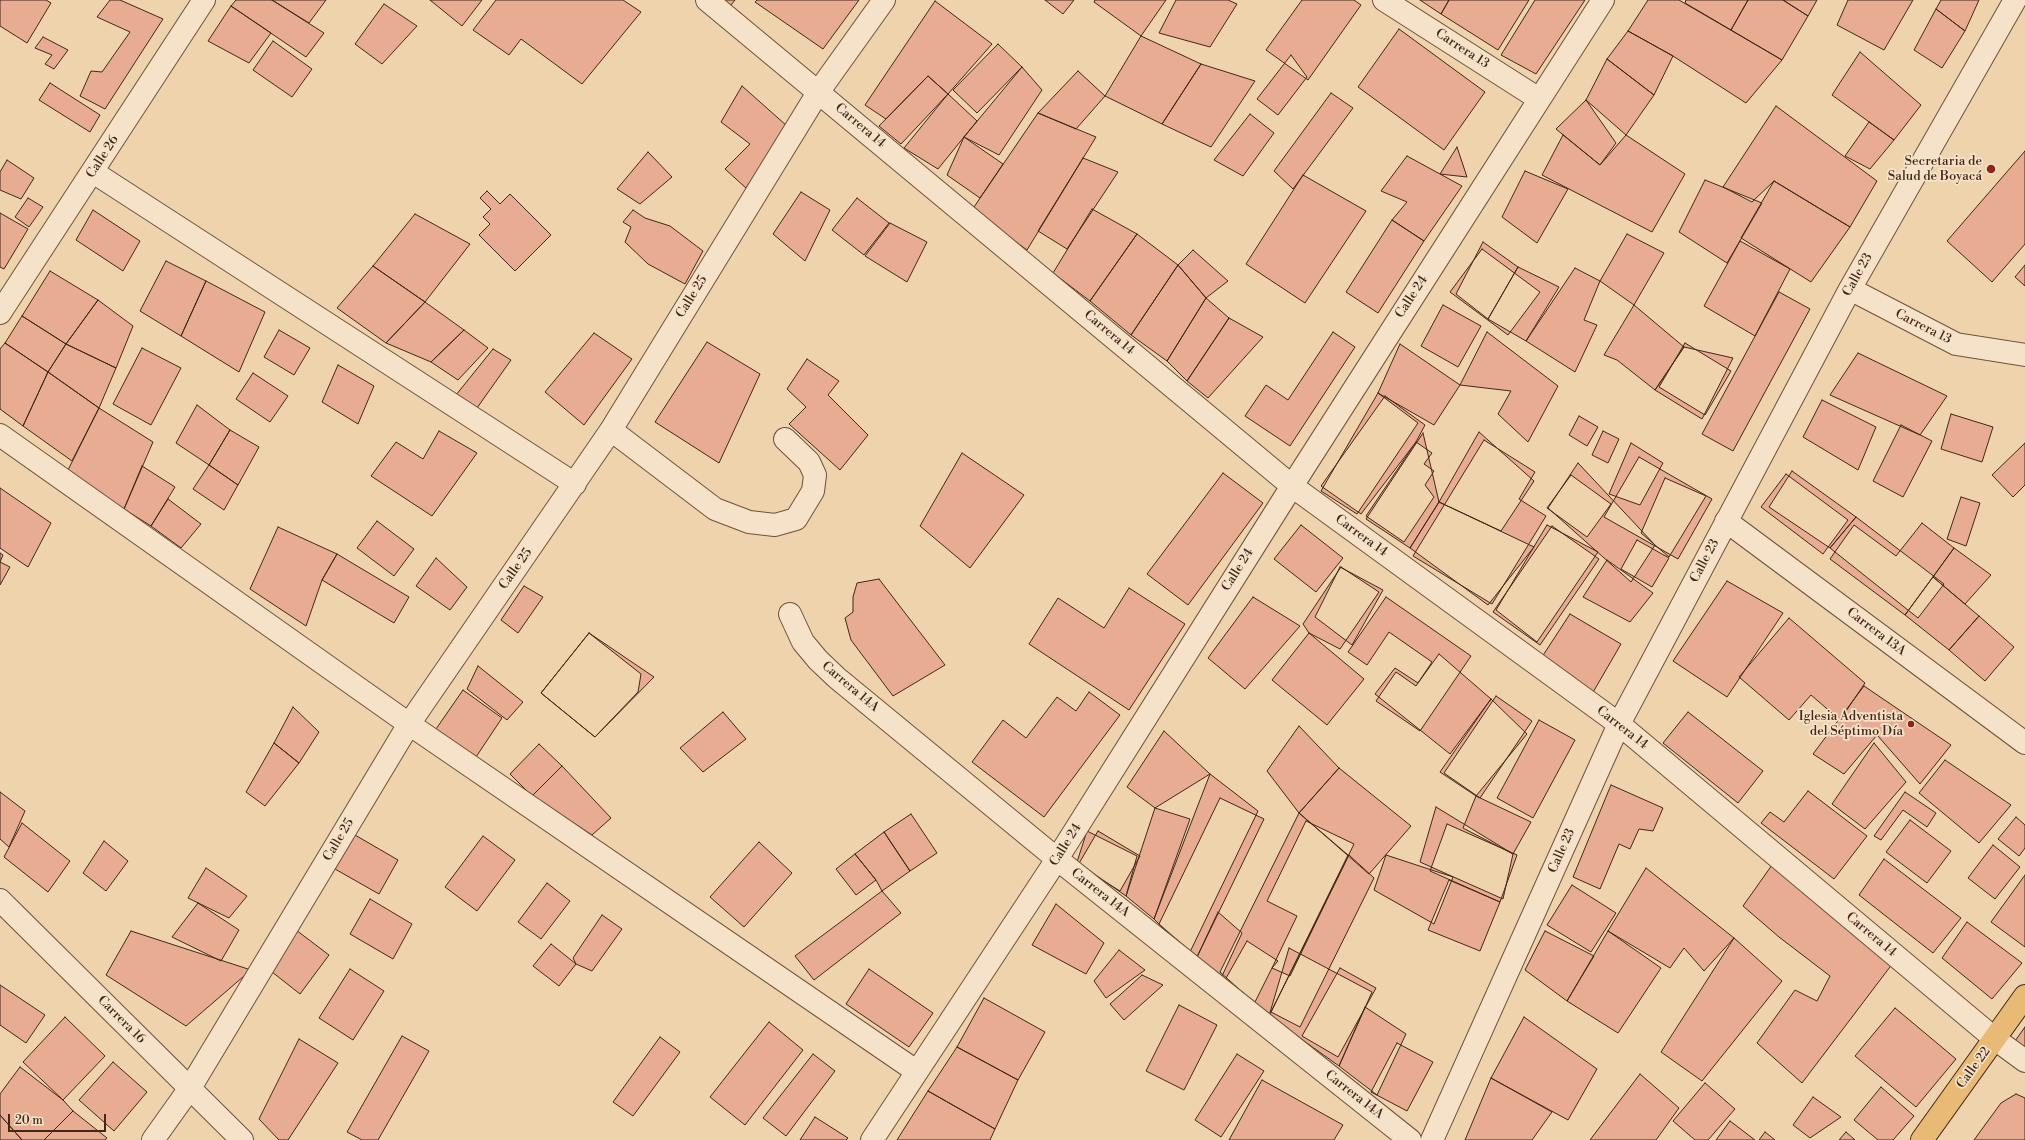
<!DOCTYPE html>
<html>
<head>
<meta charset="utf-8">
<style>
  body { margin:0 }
  #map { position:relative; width:2025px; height:1140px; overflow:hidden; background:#efd3ac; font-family:"Libre Bodoni",serif }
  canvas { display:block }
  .scale { position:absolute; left:8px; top:1114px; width:98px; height:18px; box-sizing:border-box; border:2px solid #432718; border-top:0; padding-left:5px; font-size:12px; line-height:14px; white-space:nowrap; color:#432718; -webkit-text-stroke:3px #f5e2c9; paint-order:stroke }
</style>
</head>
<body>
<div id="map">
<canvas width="2025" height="1140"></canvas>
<div class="scale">20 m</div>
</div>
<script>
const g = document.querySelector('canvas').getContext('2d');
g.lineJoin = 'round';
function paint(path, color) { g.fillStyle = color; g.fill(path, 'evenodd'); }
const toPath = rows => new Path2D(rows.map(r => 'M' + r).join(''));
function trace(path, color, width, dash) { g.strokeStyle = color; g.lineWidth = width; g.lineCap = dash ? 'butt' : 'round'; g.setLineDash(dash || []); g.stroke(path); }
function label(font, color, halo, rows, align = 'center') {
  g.font = font + ' "Libre Bodoni",serif'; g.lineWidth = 3.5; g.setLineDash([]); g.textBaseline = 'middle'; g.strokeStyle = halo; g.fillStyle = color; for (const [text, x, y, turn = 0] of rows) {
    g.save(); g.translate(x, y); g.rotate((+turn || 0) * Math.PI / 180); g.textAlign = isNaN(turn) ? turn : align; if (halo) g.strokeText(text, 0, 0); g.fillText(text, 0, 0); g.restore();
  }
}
const building = toPath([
  [0,0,46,0,51,3,27,43,0,26,0,0],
  [110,0,120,0,163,19,105,109,80,96,91,71,102,72,130,32,97,17,110,0],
  [236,0,272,0,324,33,306,57,231,6,236,0],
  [272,0,326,0,309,23,272,0],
  [430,0,482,0,462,26,430,0],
  [496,0,623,0,641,12,582,84,521,39,509,55,473,30,496,0],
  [714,0,735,0,727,10,714,0],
  [757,0,859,0,823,49,755,2,757,0],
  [1045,0,1074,0,1063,14,1045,0],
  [1095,0,1166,0,1141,36,1094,2,1095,0],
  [1176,0,1228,0,1237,4,1210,47,1159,33,1176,0],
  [1302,0,1354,0,1361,5,1308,80,1266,50,1302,0],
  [1420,0,1449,0,1441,14,1420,0],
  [1449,0,1529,0,1498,50,1441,14,1449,0],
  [1535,0,1585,0,1536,74,1501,55,1535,0],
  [1648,0,1679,0,1782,60,1746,103,1673,56,1628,31,1648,0],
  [1686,0,1748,0,1731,30,1685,3,1686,0],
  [1748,0,1783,0,1808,16,1782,60,1731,30,1748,0],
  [1783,0,1817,0,1808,16,1783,0],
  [1848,0,1913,0,1884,50,1837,25,1848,0],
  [1941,0,1979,0,1965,31,1936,9,1941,0],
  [935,1,992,44,948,94,928,76,886,119,865,105,935,1],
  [384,4,417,26,382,64,355,44,384,4],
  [231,6,271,33,249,63,208,41,231,6],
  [1936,9,1965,31,1942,68,1914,50,1936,9],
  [1399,29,1485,92,1444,150,1358,87,1399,29],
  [1628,31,1673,56,1654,95,1607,59,1628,31],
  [1141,36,1201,64,1162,124,1105,96,1141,36],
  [43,37,68,50,54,69,45,64,52,55,35,48,43,37],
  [273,41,312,69,292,97,253,70,273,41],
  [998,44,1022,67,977,113,953,90,998,44],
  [1860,52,1921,105,1894,140,1832,95,1860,52],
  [1291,55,1307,77,1278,115,1257,99,1291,55],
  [1607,59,1654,95,1626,135,1586,100,1607,59],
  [1201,64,1255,81,1211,147,1162,124,1201,64],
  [1022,67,1042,90,999,155,964,137,1022,67],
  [1078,71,1105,96,1076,129,1038,113,1078,71],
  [928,76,948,94,901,144,879,126,928,76],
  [50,83,100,115,90,132,39,100,50,83],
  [742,86,787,126,746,188,725,169,750,144,721,122,742,86],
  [1331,93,1353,108,1293,189,1274,171,1331,93],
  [948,94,977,121,938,169,904,148,948,94],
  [1586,100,1616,143,1600,165,1556,129,1586,100],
  [1776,106,1877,181,1850,227,1774,181,1752,202,1723,187,1776,106],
  [1038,113,1096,137,1027,250,972,210,1038,113],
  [1250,114,1274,133,1243,176,1214,160,1250,114],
  [1869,122,1894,140,1870,169,1845,156,1869,122],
  [1563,135,1600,165,1626,135,1685,174,1652,232,1542,175,1563,135],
  [964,137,1003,164,980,198,947,175,964,137],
  [1457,147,1467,177,1440,174,1457,147],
  [2025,151,2025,244,1992,282,1947,241,2025,151],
  [648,152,672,177,640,204,617,189,648,152],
  [1407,156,1462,186,1424,241,1392,220,1407,202,1381,191,1407,156],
  [1083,158,1118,172,1067,249,1038,231,1083,158],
  [7,160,34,178,21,199,0,190,0,172,7,160],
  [1525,171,1568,189,1537,243,1502,217,1525,171],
  [1303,175,1366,211,1305,303,1246,264,1303,175],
  [1705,180,1762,203,1727,263,1679,232,1705,180],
  [1774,181,1850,227,1811,282,1741,238,1774,181],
  [487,191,500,204,510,194,551,235,515,271,479,235,490,224,483,217,491,209,480,198,487,191],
  [801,192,830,210,805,261,773,234,801,192],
  [28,198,43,207,29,227,15,217,28,198],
  [857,198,889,223,864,255,832,230,857,198],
  [1092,209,1137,234,1090,301,1053,273,1092,209],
  [93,210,140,241,123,271,76,240,93,210],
  [633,210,645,218,670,226,703,251,685,284,648,264,625,242,631,227,623,222,633,210],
  [0,213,28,229,4,269,0,267,0,213],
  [415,214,470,244,425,302,373,266,415,214],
  [1392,220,1424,241,1378,313,1346,292,1392,220],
  [890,223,927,242,907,282,865,256,890,223],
  [1137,234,1178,265,1131,335,1090,301,1137,234],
  [1627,234,1664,253,1634,305,1600,281,1627,234],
  [1740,241,1790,269,1755,336,1704,306,1740,241],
  [1483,242,1518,267,1488,319,1456,294,1483,242],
  [1482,249,1540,292,1508,335,1450,292,1482,249],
  [1193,250,1228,281,1206,298,1178,265,1193,250],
  [166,261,206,281,181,336,140,311,166,261],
  [1178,265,1206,298,1167,361,1131,335,1178,265],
  [2025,265,2025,286,2015,277,2025,265],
  [373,266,425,302,386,343,337,308,373,266],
  [1518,267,1559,287,1526,341,1488,319,1518,267],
  [1575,268,1600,281,1584,320,1597,325,1575,372,1526,341,1575,268],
  [50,271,98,300,66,344,22,316,50,271],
  [206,281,265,312,239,372,181,336,206,281],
  [1779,292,1810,309,1733,451,1702,434,1779,292],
  [1206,298,1229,318,1187,381,1167,361,1206,298],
  [98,300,133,326,116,368,66,344,98,300],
  [425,302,464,330,431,362,386,343,425,302],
  [1443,305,1481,326,1458,367,1421,346,1443,305],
  [1634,305,1684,347,1655,390,1617,360,1604,355,1634,305],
  [22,316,66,344,48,372,5,343,22,316],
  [1229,318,1263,337,1208,398,1187,381,1229,318],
  [279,330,310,348,294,375,264,357,279,330],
  [464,330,488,348,458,380,431,362,464,330],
  [1333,332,1355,347,1290,446,1245,416,1266,385,1288,400,1333,332],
  [1487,332,1558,386,1528,442,1498,414,1511,391,1460,385,1487,332],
  [594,333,632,359,584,425,545,392,594,333],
  [707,342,760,374,719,463,655,422,707,342],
  [5,343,48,372,23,426,0,409,0,349,5,343],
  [1685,343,1731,371,1705,415,1659,387,1685,343],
  [66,344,116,368,99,408,48,372,66,344],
  [1400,344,1460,385,1434,425,1378,393,1400,344],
  [1684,347,1733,358,1702,419,1655,390,1684,347],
  [142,348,181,368,151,425,113,404,142,348],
  [493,349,511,360,477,408,456,395,493,349],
  [1858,353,1947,396,1920,435,1830,395,1858,353],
  [807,359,839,381,828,395,868,435,840,470,789,424,806,407,787,389,807,359],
  [338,365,374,386,358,424,322,402,338,365],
  [48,372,99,408,72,461,23,426,48,372],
  [253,373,288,396,270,422,236,399,253,373],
  [1378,393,1418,423,1357,514,1321,491,1378,393],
  [1385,396,1425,425,1416,442,1361,514,1321,486,1385,396],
  [1822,400,1876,427,1858,470,1803,437,1822,400],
  [197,405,230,430,209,465,176,443,197,405],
  [99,408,153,442,124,509,67,472,99,408],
  [1951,414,1993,427,1982,462,1941,449,1951,414],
  [1579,416,1598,427,1587,446,1569,435,1579,416],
  [1901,425,1932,441,1903,497,1873,481,1901,425],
  [230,430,259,447,238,485,209,465,230,430],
  [439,431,477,453,432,516,371,476,396,442,423,459,439,431],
  [1603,431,1619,439,1608,463,1592,455,1603,431],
  [1479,432,1534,481,1501,531,1439,502,1479,432],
  [1423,433,1439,502,1410,548,1366,519,1423,433],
  [1484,440,1535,472,1519,499,1546,516,1492,604,1413,556,1484,440],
  [1416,442,1432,453,1424,464,1434,471,1425,485,1434,497,1404,542,1366,516,1416,442],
  [1631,443,1663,463,1640,505,1609,494,1631,443],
  [2025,443,2025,485,2013,497,1992,475,2025,443],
  [962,453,1024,495,970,568,920,526,962,453],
  [1639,457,1712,499,1678,559,1604,517,1639,457],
  [1578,463,1655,545,1631,582,1548,508,1578,463],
  [209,465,238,485,224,510,193,489,209,465],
  [142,466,175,487,151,526,124,509,142,466],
  [1792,471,1856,517,1830,548,1769,507,1792,471],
  [1223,473,1263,503,1188,605,1147,574,1223,473],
  [1786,474,1848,520,1823,554,1761,507,1786,474],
  [1571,475,1611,504,1587,537,1547,508,1571,475],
  [1665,478,1706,496,1669,557,1641,533,1665,478],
  [0,488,51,523,28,567,0,548,0,488],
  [1961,497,1980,503,1966,546,1947,539,1961,497],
  [168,499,201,524,181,548,151,526,168,499],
  [1439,502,1534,547,1488,605,1410,548,1439,502],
  [1856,517,1944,584,1918,618,1830,548,1856,517],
  [377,521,414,549,394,576,357,548,377,521],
  [1922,523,1954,548,1905,615,1830,559,1854,525,1896,556,1922,523],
  [1301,525,1343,558,1316,592,1274,559,1301,525],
  [1547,525,1598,552,1537,642,1496,610,1547,525],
  [1552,526,1599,559,1540,645,1493,612,1552,526],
  [278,527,337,554,322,580,306,626,250,589,278,527],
  [1637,540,1669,558,1652,587,1621,569,1637,540],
  [1954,548,1991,575,1965,604,1933,577,1954,548],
  [0,553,3,555,0,562,10,567,0,585,0,553],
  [337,554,409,597,394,623,322,580,337,554],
  [436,558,467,587,450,610,416,586,436,558],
  [1607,560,1653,593,1630,622,1583,597,1607,560],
  [1340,567,1383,590,1352,645,1315,617,1340,567],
  [1341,567,1379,592,1340,649,1309,633,1303,624,1341,567],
  [1933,577,1979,616,1949,650,1905,615,1933,577],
  [879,579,945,665,893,696,851,640,845,618,853,612,853,597,857,583,879,579],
  [1727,581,1783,613,1727,697,1673,661,1727,581],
  [524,586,543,597,518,633,501,620,524,586],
  [1129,588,1185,624,1129,710,1029,644,1058,598,1104,628,1129,588],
  [1253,597,1300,626,1245,689,1208,658,1253,597],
  [1386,597,1471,656,1420,731,1376,701,1396,672,1416,686,1432,662,1389,632,1367,665,1348,652,1386,597],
  [1570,614,1621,644,1592,694,1540,660,1570,614],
  [1979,616,2014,647,1985,681,1949,650,1979,616],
  [1789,618,1865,683,1840,720,1811,695,1789,720,1739,677,1789,618],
  [589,633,641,674,638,692,595,737,541,693,589,633],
  [589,633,654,677,595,737,541,693,589,633],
  [1309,633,1364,679,1327,725,1272,680,1309,633],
  [1439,654,1491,699,1450,754,1375,694,1395,668,1418,683,1439,654],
  [478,666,523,702,507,720,467,689,478,666],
  [1864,686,1951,745,1920,784,1877,735,1844,774,1813,754,1864,686],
  [463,690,502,718,476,757,436,729,463,690],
  [1089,692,1120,715,1044,817,972,762,1003,720,1026,738,1057,697,1076,711,1089,692],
  [1496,696,1532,721,1480,798,1444,773,1496,696],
  [1491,699,1527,734,1476,796,1440,772,1491,699],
  [293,707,319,732,299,763,274,743,293,707],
  [723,712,746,739,703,772,680,748,723,712],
  [1688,712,1763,771,1738,803,1663,743,1688,712],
  [1539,720,1575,740,1533,818,1497,798,1539,720],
  [1299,726,1339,768,1299,813,1267,771,1299,726],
  [1164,731,1210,774,1155,808,1127,787,1164,731],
  [274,743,299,763,265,806,246,792,274,743],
  [1874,743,1906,782,1865,829,1832,804,1874,743],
  [539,744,562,766,532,796,510,774,539,744],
  [1945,760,2011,805,1979,843,1919,793,1945,760],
  [562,766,611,818,592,835,532,796,562,766],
  [1339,768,1411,826,1369,874,1299,813,1339,768],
  [1210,774,1258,811,1189,954,1154,919,1210,774],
  [1611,785,1663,808,1653,831,1639,829,1630,849,1619,844,1600,889,1573,877,1611,785],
  [1808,791,1867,836,1834,879,1761,823,1770,812,1784,822,1808,791],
  [0,792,25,811,9,847,0,839,0,792],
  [1905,792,1936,813,1927,827,1903,810,1881,840,1874,836,1905,792],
  [1476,796,1531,822,1513,854,1463,828,1476,796],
  [1220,798,1264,819,1197,957,1159,924,1220,798],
  [1436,807,1513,854,1503,899,1420,862,1436,807],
  [1155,808,1190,819,1154,919,1126,896,1155,808],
  [1299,813,1348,855,1269,1016,1220,972,1299,813],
  [911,814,937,853,910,871,884,832,911,814],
  [2016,817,2025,825,2025,848,2019,856,1998,839,2016,817],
  [1910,820,1951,851,1927,883,1886,852,1910,820],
  [1306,821,1354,844,1290,976,1272,968,1297,916,1267,901,1306,821],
  [22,823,70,861,48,892,4,857,22,823],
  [1447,824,1517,855,1500,902,1430,871,1447,824],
  [1087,831,1137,856,1126,896,1077,862,1087,831],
  [1098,831,1140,856,1120,891,1078,865,1098,831],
  [884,832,910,871,882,891,876,880,855,854,884,832],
  [355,835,398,860,379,894,335,869,355,835],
  [483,836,515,860,477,911,445,887,483,836],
  [104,841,128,861,106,891,83,873,104,841],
  [759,842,792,873,744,927,710,897,759,842],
  [1993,845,2020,867,1995,899,1968,878,1993,845],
  [855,854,876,880,856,895,836,869,855,854],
  [1349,855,1374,878,1300,1027,1271,1012,1349,855],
  [1386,855,1453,877,1434,924,1374,890,1386,855],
  [1884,859,1961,918,1933,953,1859,895,1884,859],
  [1772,865,1893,963,1802,1083,1757,1043,1795,990,1817,1001,1830,976,1779,937,1743,906,1772,865],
  [206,868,247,896,229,918,188,898,206,868],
  [1646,868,1734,938,1704,971,1684,948,1670,968,1608,931,1646,868],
  [2025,875,2025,947,1991,922,2025,875],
  [1449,880,1500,902,1480,951,1428,930,1449,880],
  [547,883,570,901,541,939,518,922,547,883],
  [1572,885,1616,913,1591,952,1547,925,1572,885],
  [882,891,901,913,814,980,795,956,882,891],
  [370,899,412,924,393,959,350,934,370,899],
  [198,903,239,930,221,961,172,937,198,903],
  [1056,904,1104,943,1086,974,1032,945,1056,904],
  [1218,912,1242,933,1222,976,1197,957,1218,912],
  [602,915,622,929,592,971,576,964,573,958,602,915],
  [1967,922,2022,963,1992,999,1942,958,1967,922],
  [296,930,329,955,300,994,267,968,296,930],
  [131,931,251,970,186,1026,106,975,131,931],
  [1545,931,1594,956,1567,1001,1525,970,1545,931],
  [1608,931,1661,968,1618,1033,1567,1001,1608,931],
  [1734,938,1782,981,1702,1081,1661,1052,1734,938],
  [1247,941,1278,961,1272,968,1255,1002,1225,980,1247,941],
  [551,944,576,964,559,986,533,966,551,944],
  [1289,948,1372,992,1339,1066,1269,1016,1289,948],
  [1119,950,1145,970,1106,998,1094,981,1119,950],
  [1340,968,1376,988,1338,1057,1302,1036,1340,968],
  [350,969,384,991,353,1040,319,1018,350,969],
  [869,969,933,1013,909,1047,846,1004,869,969],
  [1142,975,1163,985,1124,1020,1110,1004,1142,975],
  [0,985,45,1015,26,1043,0,1025,0,985],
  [984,998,1045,1032,1018,1080,957,1047,984,998],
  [1179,1005,1217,1025,1184,1090,1146,1071,1179,1005],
  [1365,1007,1406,1034,1377,1095,1339,1066,1365,1007],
  [1895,1008,1956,1059,1916,1107,1855,1056,1895,1008],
  [65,1017,105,1056,63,1100,23,1062,65,1017],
  [1524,1017,1597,1069,1568,1120,1491,1078,1524,1017],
  [769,1022,803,1050,745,1125,710,1097,769,1022],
  [2025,1027,2025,1048,2015,1041,2025,1027],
  [402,1036,429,1051,378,1140,362,1140,347,1132,402,1036],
  [660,1037,680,1052,633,1116,613,1102,660,1037],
  [299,1039,338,1063,288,1140,279,1140,259,1119,299,1039],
  [1397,1043,1433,1062,1407,1111,1371,1092,1397,1043],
  [957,1047,1018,1080,995,1129,928,1091,957,1047],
  [813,1054,835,1071,786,1136,763,1118,813,1054],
  [1237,1054,1264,1071,1221,1137,1195,1120,1237,1054],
  [113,1062,147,1092,114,1131,79,1100,113,1062],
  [20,1067,63,1100,73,1111,44,1140,22,1140,0,1115,0,1094,20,1067],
  [1640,1074,1679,1108,1656,1140,1590,1140,1640,1074],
  [1491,1078,1552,1112,1532,1140,1465,1140,1491,1078],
  [1262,1080,1343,1125,1334,1140,1229,1140,1262,1080],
  [1705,1083,1735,1109,1708,1140,1695,1140,1673,1121,1705,1083],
  [1881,1087,1914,1116,1893,1140,1878,1140,1854,1120,1881,1087],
  [928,1091,995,1129,990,1140,897,1140,928,1091],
  [2016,1094,2025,1098,2025,1140,1974,1140,2001,1103,2016,1094],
  [1813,1097,1841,1117,1810,1138,1793,1125,1813,1097],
  [73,1111,107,1138,105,1140,44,1140,73,1111],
  [0,1115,22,1140,0,1140,0,1115],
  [815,1117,848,1138,846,1140,800,1140,815,1117],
  [1730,1121,1755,1140,1716,1140,1730,1121],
  [1765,1132,1775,1140,1759,1140,1765,1132],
  [1846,1132,1855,1140,1839,1140,1846,1132]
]);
paint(building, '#e7ac91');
trace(building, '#432718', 1);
const minor = toPath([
  [707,0,1292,486,1619,724,1995,1039,2025,1061],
  [1384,0,1539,99],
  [93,172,575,484],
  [1850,289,1956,344,2025,355],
  [0,313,204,0],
  [611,430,715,509,749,522,775,525,796,519,813,491,815,475,809,462,785,439],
  [0,435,409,724,916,1071],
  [1726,521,2025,743],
  [790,614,803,642,818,660,837,678,1057,859,1410,1140],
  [0,900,242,1140],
  [153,1140,190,1088,409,724,611,430,819,91,884,0],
  [872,1140,1057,859,1292,486,1603,0],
  [1432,1140,1619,724,1850,289,2015,0]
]);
const major = toPath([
  [1922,1140,2025,996]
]);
trace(minor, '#6e523d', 24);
trace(major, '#432718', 24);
trace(minor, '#f5e2c9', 22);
trace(major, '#e8ba76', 22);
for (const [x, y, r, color] of [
  [1991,169,5,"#8f2418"],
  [1911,724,4,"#8f2418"]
]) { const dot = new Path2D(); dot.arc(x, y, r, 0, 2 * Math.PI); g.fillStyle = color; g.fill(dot); trace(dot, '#f5e2c9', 1.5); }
label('13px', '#432718', '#f5e2c9', [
  ["Carrera 13",1462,49,33],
  ["Carrera 14",860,126,40],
  ["Calle 26",103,157,-57],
  ["Calle 23",1858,275,-61],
  ["Calle 25",692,297,-58],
  ["Calle 24",1412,297,-57],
  ["Carrera 13",1923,327,27],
  ["Carrera 14",1109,333,40],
  ["Carrera 14",1361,536,36],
  ["Calle 23",1705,561,-62],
  ["Calle 25",516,569,-55],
  ["Calle 24",1238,570,-58],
  ["Carrera 13A",1876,632,37],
  ["Carrera 14A",850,687,40],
  ["Carrera 14",1622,728,38],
  ["Calle 25",339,840,-59],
  ["Calle 24",1066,845,-58],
  ["Calle 23",1562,851,-66],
  ["Carrera 14A",1100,893,38],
  ["Carrera 14",1871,935,40],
  ["Carrera 16",121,1020,45],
  ["Calle 22",1974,1068,-54],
  ["Carrera 14A",1354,1095,38]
]);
label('13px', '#432718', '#f5e2c9', [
  ["Secretaria de",1982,162],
  ["Salud de Boyacá",1982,177],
  ["Iglesia Adventista",1903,717],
  ["del Séptimo Día",1903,732]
], 'right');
</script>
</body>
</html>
